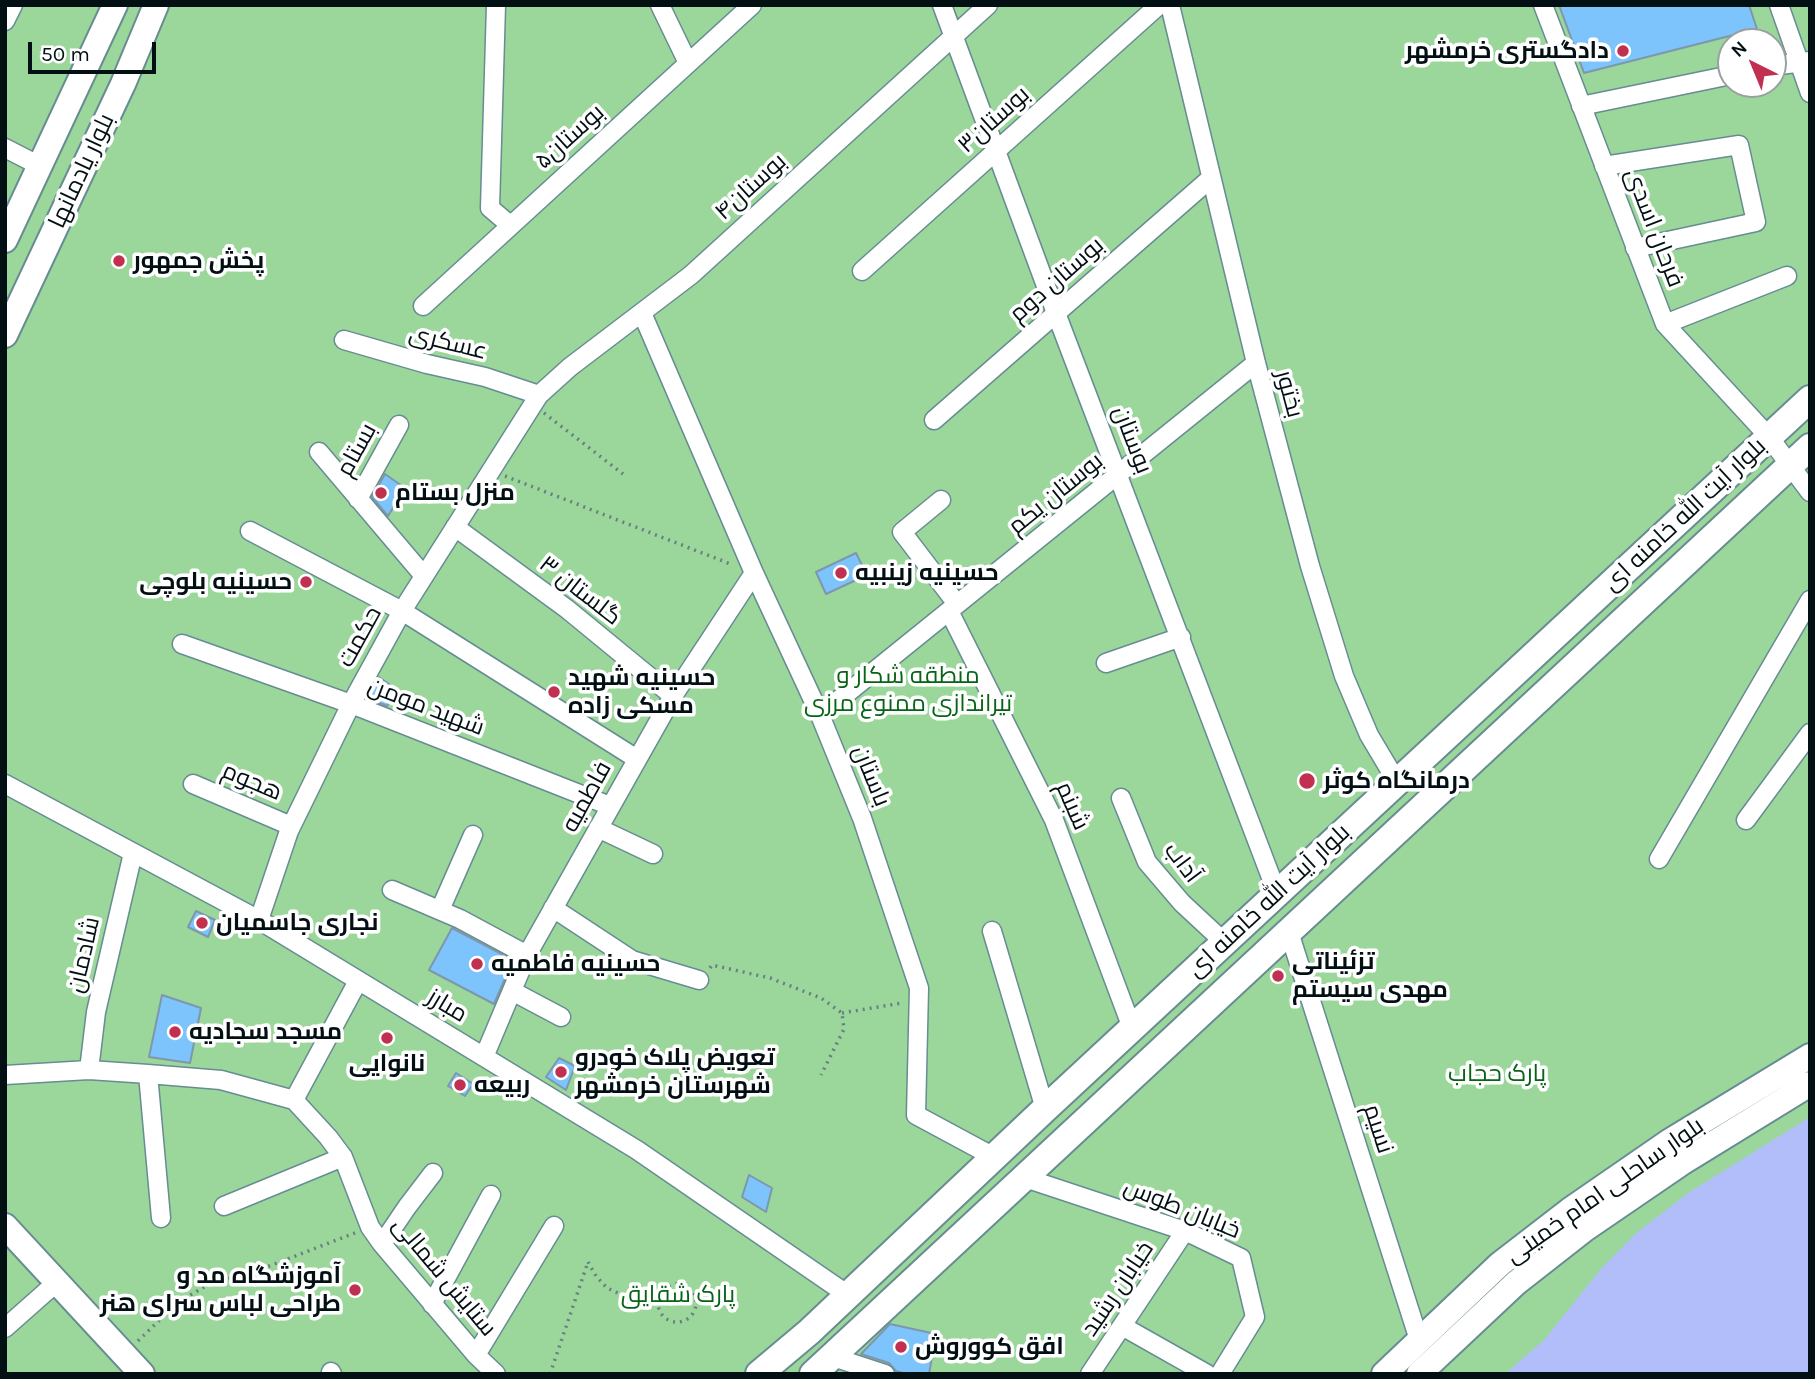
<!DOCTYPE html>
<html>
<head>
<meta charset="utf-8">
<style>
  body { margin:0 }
  #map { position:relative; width:1815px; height:1379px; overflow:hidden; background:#d9f8fe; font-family:Karla,sans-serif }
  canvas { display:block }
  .frame { position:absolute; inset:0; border:7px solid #031013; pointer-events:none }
  .north { position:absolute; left:1717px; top:28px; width:70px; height:70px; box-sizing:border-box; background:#fff; border:2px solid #9a9fa1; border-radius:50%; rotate:317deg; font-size:19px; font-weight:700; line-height:28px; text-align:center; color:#031013 }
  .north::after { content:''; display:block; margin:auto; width:24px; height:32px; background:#c13050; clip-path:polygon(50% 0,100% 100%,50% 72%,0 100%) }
  .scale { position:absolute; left:28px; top:42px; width:128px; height:32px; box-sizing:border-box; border:4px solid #031013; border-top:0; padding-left:9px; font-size:21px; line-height:24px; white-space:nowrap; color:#031013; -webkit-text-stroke:5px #fff; paint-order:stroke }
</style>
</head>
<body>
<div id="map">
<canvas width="1815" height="1379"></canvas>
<div class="frame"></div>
<div class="north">N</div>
<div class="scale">50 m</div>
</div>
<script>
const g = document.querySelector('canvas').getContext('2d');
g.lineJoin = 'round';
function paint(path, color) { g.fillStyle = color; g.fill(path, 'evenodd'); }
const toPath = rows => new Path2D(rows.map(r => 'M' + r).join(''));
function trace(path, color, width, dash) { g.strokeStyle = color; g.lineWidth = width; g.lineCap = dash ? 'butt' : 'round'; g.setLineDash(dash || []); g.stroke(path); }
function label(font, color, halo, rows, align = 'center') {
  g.font = font + ' Karla,Cairo,sans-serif'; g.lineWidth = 7; g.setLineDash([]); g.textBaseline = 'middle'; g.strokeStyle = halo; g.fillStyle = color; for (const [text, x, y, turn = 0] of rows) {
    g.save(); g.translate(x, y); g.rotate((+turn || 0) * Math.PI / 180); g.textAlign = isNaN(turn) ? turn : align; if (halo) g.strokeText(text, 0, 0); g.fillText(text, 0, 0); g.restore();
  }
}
paint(toPath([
  [5,5,1810,5,1810,1374,5,1374],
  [1731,42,1773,42,1773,84,1731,84]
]), '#9bd79a');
paint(toPath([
  [1810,1117,1810,1374,1505,1374,1544,1340,1600,1270,1635,1234,1688,1193]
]), '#b1bef9');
const building = toPath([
  [1559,5,1749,5,1757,29,1584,73,1559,5],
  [385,474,405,488,388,516,372,497,385,474],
  [856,553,867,575,826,594,816,572,856,553],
  [379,677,396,689,387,706,367,698,379,677],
  [196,911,215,920,208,937,188,927,196,911],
  [452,928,513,960,494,1004,429,970,452,928],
  [162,995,201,1008,190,1063,149,1057,162,995],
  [559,1058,575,1066,566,1090,546,1077,559,1058],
  [456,1073,473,1084,465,1096,448,1086,456,1073],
  [749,1175,772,1188,766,1212,742,1197,749,1175],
  [890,1324,936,1334,929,1374,906,1374,896,1371,889,1363,861,1354,890,1324]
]);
paint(building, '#7cc4fb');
trace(building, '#7e97ac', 2);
const street = toPath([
  [496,5,490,208,510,225],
  [660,5,688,63],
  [942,5,1056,313,1277,893],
  [1170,5,1256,363,1310,566,1344,676,1369,735,1397,782],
  [1543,5,1665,324,1769,437,1810,492],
  [1779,5,1810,93],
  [5,21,13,5],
  [1773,66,1810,61],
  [1581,106,1731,75],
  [5,148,40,166],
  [1604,166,1739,145,1756,222,1635,248],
  [862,271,1159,5],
  [423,306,752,5],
  [642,313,754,573,820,715,862,818,919,988,916,1115,994,1157],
  [1665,324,1787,276],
  [344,340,427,364,485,377,539,395],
  [934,420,1211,178],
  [319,452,424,576],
  [358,499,399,425],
  [941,500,902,532,957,604],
  [455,527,567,609,673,696],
  [250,531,402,611,637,759],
  [949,611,1054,820,1132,1028],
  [182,644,351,704,610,806],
  [1106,663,1181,637],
  [820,715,1256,363],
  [5,784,259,920,637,1150,848,1295],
  [193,784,291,826],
  [1121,798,1147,862,1182,903,1224,942],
  [1746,820,1810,733],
  [598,828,653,854],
  [1659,859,1810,600],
  [392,890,460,919,527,955],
  [553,908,632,960,699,980],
  [440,910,473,835],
  [259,920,289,831,351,704,402,611,539,395,570,367,691,275,988,5],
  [992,931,1045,1109],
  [1289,932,1419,1340],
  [512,991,561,1017],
  [484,1057,527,955,673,696,754,573],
  [89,1070,96,1012,133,853],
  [148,1074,161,1218],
  [5,1075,89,1070,148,1074,221,1080,294,1100,328,1137,343,1157,370,1227,382,1244,476,1355,496,1374],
  [294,1100,358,981],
  [1025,1178,1185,1231,1241,1258,1255,1317,1220,1374],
  [224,1206,343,1157],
  [382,1244,407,1207,433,1173],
  [432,1304,491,1195],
  [1122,1326,1207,1374],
  [5,1328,57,1282],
  [476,1355,554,1226],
  [833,1357,885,1374],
  [331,1372,332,1374],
  [1090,1374,1185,1231]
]);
const secondary = toPath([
  [5,240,115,5],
  [5,335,123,84,156,5],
  [5,1226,142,1374],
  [1384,1374,1500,1264,1570,1210,1670,1141,1810,1056],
  [1419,1374,1516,1283,1585,1229,1683,1162,1810,1084]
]);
const primary = toPath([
  [759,1374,809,1332,1045,1109,1810,399],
  [813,1374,1810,447]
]);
trace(street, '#678c93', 21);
trace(secondary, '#678c93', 28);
trace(primary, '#678c93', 30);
trace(toPath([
  [544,413,623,474],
  [505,476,733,565],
  [710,968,712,965,770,978,821,998,842,1013,844,1029,821,1075],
  [842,1013,902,1003],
  [588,1262,596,1276,607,1288,622,1295,638,1297,661,1293],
  '658 1303a19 19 0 1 1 38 0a19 19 0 1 1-38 0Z',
  [138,1341,177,1303,214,1281,243,1276,355,1233],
  [550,1374,588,1262]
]), '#697f84', 3.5, [2, 5]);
trace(street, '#fff', 18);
trace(secondary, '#fff', 24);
trace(primary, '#fff', 26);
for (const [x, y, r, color] of [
  [1623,51,7,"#c13050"],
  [119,261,7,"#c13050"],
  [381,493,7,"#c13050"],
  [841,573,7,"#c13050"],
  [306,582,7,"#c13050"],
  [554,692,7,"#c13050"],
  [1307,781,9,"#c13050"],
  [202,923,7,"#c13050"],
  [477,964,7,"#c13050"],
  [1278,976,7,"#c13050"],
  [175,1032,7,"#c13050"],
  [387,1038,7,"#c13050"],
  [561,1072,7,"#c13050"],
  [460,1085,7,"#c13050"],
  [355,1290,7,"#c13050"],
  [901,1347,7,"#c13050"]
]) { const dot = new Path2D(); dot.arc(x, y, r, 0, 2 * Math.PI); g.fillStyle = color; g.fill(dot); trace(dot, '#fff', 2.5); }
label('bold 24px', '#031013', '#fff', [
  ["دادگستری خرمشهر",1609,51,"right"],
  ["پخش جمهور",133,261],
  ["منزل بستام",395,493],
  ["حسینیه زینبیه",855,573],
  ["حسینیه بلوچی",292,582,"right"],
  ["حسینیه شهید",568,678],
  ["مسکی زاده",568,706],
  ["درمانگاه کوثر",1323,781],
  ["نجاری جاسمیان",216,923],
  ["تزئیناتی",1292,962],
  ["مهدی سیستم",1292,990],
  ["حسینیه فاطمیه",491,964],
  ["مسجد سجادیه",189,1032],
  ["تعویض پلاک خودرو",575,1058],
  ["شهرستان خرمشهر",575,1086],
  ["نانوایی",387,1064,"center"],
  ["ربیعه",474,1085],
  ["آموزشگاه مد و",341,1276,"right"],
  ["طراحی لباس سرای هنر",341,1304,"right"],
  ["افق کووروش",915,1347]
], 'left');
label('24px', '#031013', '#fff', [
  ["بوستان۳",994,120,-42],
  ["بوستان۵",570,137,-42],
  ["بلوار یادمانها",82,171,-65],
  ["بوستان۴",751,187,-42],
  ["فرحان اسدی",1654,228,69],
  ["بوستان دوم",1057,280,-41],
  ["عسکری",448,343,14],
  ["بختور",1289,394,75],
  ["بوستان",1132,440,69],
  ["بستام",357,450,-61],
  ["بوستان یکم",1056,494,-39],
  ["بلوار آیت الله خامنه ای",1685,515,-43],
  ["گلستان ۳",580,591,38],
  ["حکمت",360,637,-61],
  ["شهید مومن",426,707,21],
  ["باستان",871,776,68],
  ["هجوم",252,782,23],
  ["فاطمیه",587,797,-61],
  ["شبنم",1072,806,66],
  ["آداب",1182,863,53],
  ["بلوار آیت الله خامنه ای",1269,901,-43],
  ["شادمان",84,955,-77],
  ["مبارز",447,1006,31],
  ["نسیم",1378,1129,72],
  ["بلوار ساحلی امام خمینی",1605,1191,-35],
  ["خیابان طوس",1182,1209,22],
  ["ستایش شمالی",444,1277,50],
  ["خیابان رشید",1118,1289,-56]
]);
label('24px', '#076416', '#fff', [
  ["منطقه شکار و",908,676],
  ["تیراندازی ممنوع مرزی",908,704],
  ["پارک حجاب",1497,1074],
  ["پارک شقایق",678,1295]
]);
</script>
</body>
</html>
